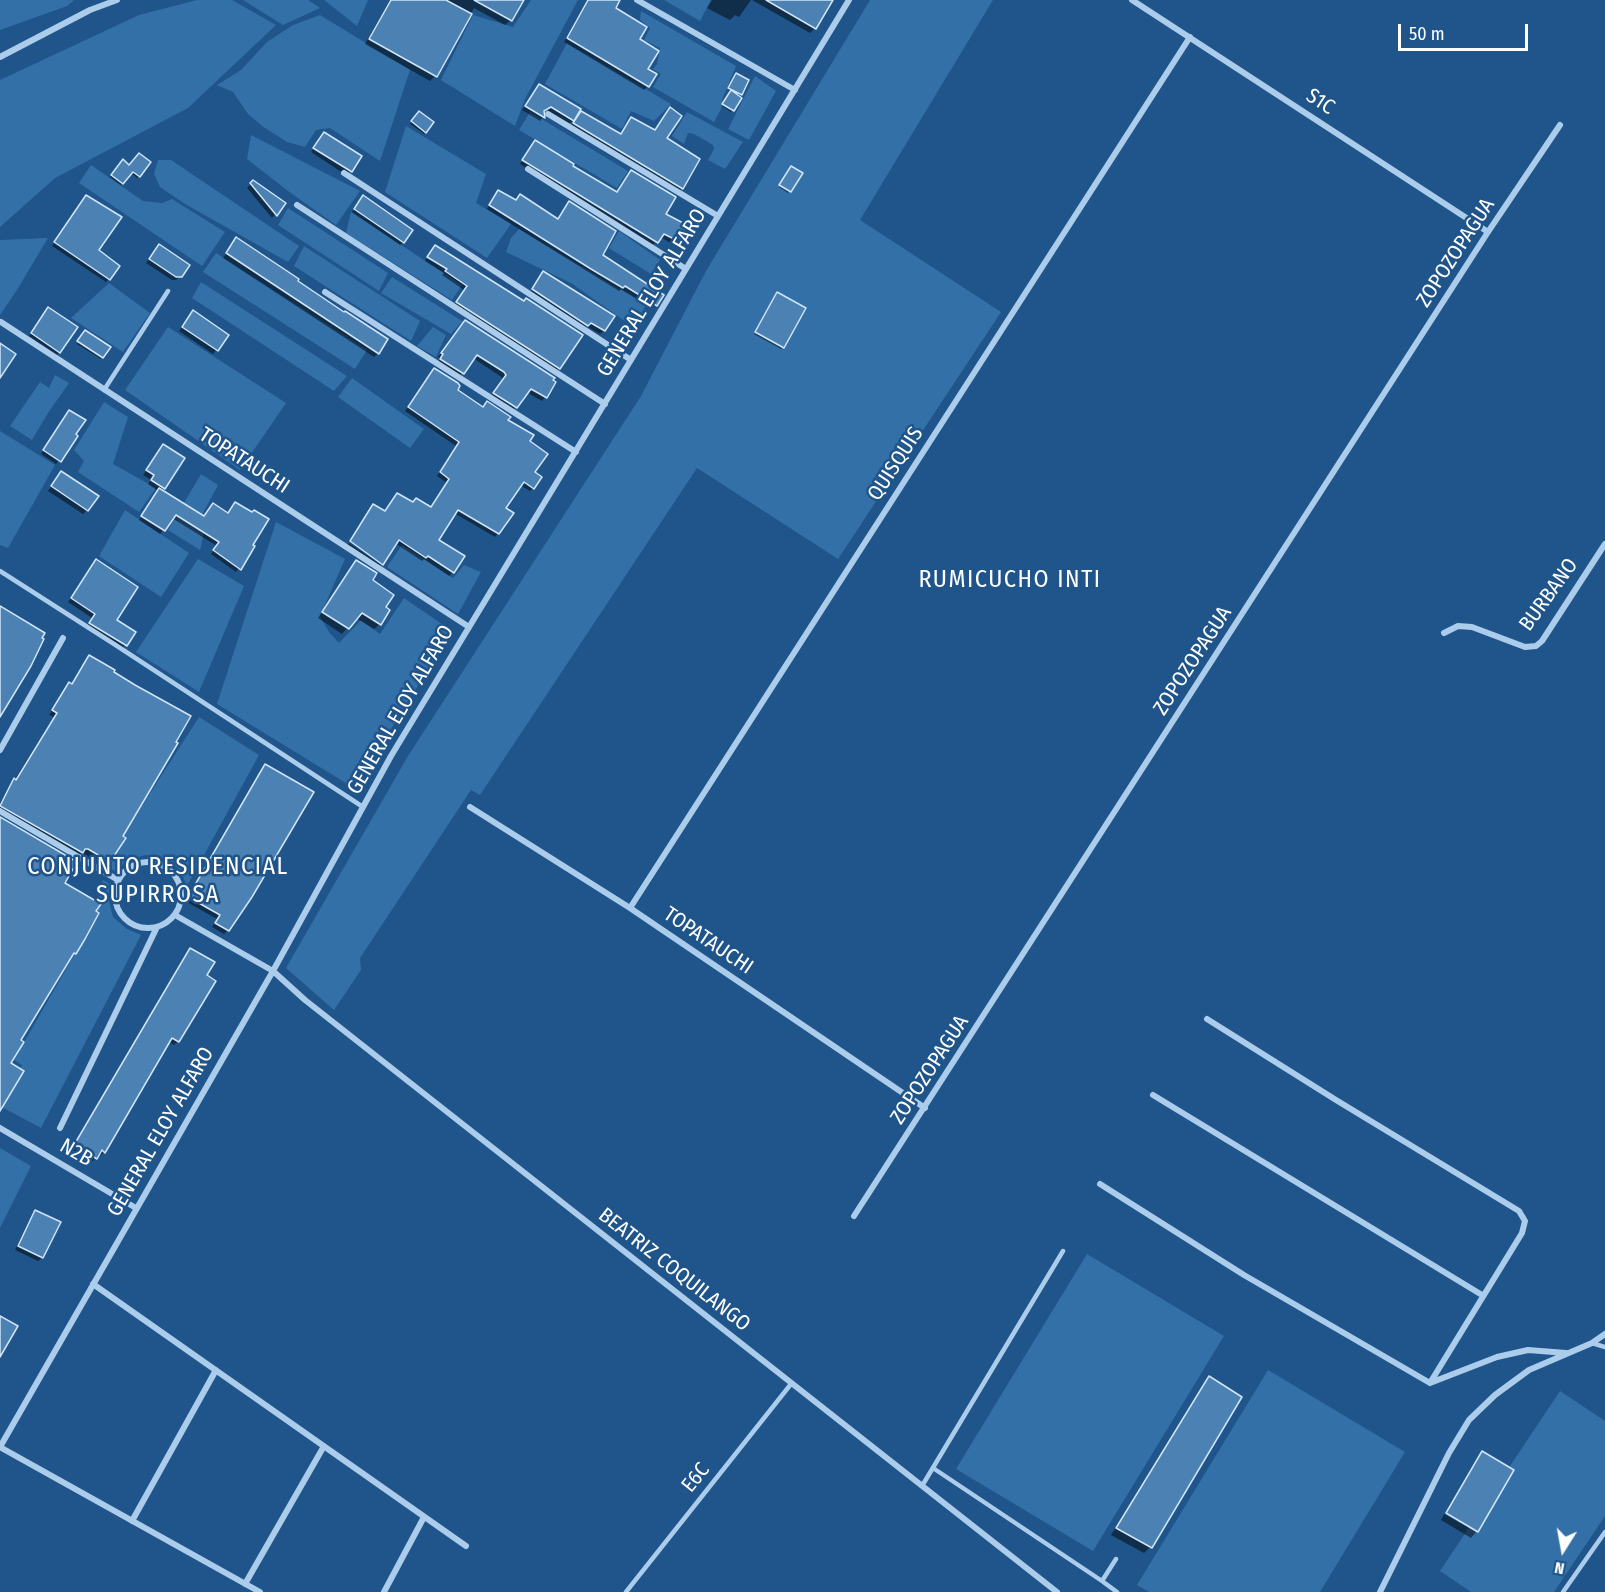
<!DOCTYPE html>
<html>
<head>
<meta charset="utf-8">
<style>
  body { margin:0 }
  #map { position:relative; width:1605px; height:1592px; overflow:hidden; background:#1f558a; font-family:"Fira Sans Condensed",sans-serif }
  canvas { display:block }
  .north { position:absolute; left:1533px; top:1520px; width:60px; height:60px; -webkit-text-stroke:4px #1f558a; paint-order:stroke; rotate:191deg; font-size:16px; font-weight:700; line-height:24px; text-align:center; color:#fff }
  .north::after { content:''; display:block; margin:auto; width:21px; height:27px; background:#fff; clip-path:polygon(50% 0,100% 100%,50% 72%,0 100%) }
  .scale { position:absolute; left:1398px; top:24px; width:130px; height:27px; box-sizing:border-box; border:3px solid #fff; border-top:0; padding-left:8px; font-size:18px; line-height:21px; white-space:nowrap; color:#fff; -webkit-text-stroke:4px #1f558a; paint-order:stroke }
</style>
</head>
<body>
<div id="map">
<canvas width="1605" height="1592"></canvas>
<div class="north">N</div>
<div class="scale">50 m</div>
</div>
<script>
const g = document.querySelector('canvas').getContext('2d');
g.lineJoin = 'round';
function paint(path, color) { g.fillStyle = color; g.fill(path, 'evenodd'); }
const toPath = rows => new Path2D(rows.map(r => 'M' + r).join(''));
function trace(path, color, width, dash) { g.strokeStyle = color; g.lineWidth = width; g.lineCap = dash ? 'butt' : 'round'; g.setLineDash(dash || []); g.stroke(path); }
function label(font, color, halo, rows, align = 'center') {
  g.font = font + ' "Fira Sans Condensed",sans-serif'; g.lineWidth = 5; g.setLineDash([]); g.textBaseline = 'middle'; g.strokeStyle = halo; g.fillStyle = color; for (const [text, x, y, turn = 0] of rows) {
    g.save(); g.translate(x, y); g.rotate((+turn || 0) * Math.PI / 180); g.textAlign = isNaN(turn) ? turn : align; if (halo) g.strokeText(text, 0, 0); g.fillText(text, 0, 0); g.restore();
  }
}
paint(toPath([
  [0,0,74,0,67,6,0,30],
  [197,0,232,0,276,25,188,108,55,178,0,227,0,80,139,15],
  [243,0,308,0,320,8,283,25],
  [324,0,368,0,357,26],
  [531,0,578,0,525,99,515,126,441,80,473,15,513,27],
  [664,0,711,0,700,21],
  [870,0,993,0,860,220,1001,312,838,559,697,468,480,795,471,790,360,958,361,970,334,1010,286,968,408,756,641,396,706,271],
  [641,11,736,66,722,100,721,109,714,122,653,87,661,74,653,69,657,64,660,48,644,40,650,28,640,20],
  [320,15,410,70,380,161,330,128,316,130,305,147,287,142,262,126,248,114,233,92,217,85,241,70,267,42,293,25],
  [567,43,671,104,654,121,631,111,622,129,545,84],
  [755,76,776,91,749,140,728,129],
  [530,112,628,171,617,188,519,130],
  [687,112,743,142,725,169,708,160,714,149,713,145,694,134,688,133,684,144,672,136],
  [406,126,486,174,476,203,511,224,487,258,385,192],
  [251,135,360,191,336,225,288,191,247,159],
  [158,160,171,160,299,246,288,262,185,204,160,187,154,174],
  [91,165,143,201,162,203,172,199,225,232,202,266,79,183],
  [288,208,388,273,379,291,278,225],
  [351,212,462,285,452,300,346,233],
  [519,229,646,305,633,327,571,283,506,252,511,238],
  [619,231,660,260,651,274,609,248],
  [48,238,17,290,0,315,0,240],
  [304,246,420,321,411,341,294,266],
  [216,253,367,350,355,369,203,272],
  [392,277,462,321,463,321,451,334,381,293],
  [201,282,347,376,334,391,192,298],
  [109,283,150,313,123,352,71,318],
  [168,327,286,403,240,470,125,390],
  [433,327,446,335,436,357,417,346],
  [55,375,69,383,48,413,32,440,10,426,40,382,49,388],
  [352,378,424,429,410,448,338,397],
  [104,402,128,417,113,464,156,488,139,512,78,472,84,461,74,450],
  [0,431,55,465,8,548,0,545],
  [201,474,218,485,197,524,204,533,200,550,168,530],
  [125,510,189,553,161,597,99,556],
  [276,522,345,559,320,616,329,632,339,643,361,620,380,634,404,598,452,631,354,788,217,704],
  [402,545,453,578,464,565,481,572,458,614,387,567],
  [198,559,244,586,199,692,136,652],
  [199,717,259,755,187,886,180,870,169,861,156,856,145,855,135,858,123,864,116,872,104,865],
  [103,880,110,884,108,897,113,917,127,929,141,935,41,1128,0,1106,22,1065,14,1060,93,922],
  [0,1148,31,1166,0,1228],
  [1087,1254,1224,1336,1093,1551,956,1469],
  [1268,1370,1405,1452,1320,1592,1149,1592,1137,1585],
  [1560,1391,1605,1421,1605,1516,1554,1592,1471,1592,1440,1571]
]), '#3370a8');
paint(toPath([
  [390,0,522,0,511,20,505,25,474,8,435,76,430,81,365,44],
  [587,0,610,0,614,8,638,40,646,70,648,86,644,90,564,42],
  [712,0,751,0,739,17,735,15,730,20,707,8],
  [752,0,831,0,815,28,810,33],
  [734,77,747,81,731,112,722,106,731,92,728,90],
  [539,85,575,118,581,112,620,136,632,118,682,188,678,192,570,127,575,118,569,124,546,110,543,112,543,117,540,121,522,110],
  [419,113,432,123,424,134,410,124],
  [324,134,350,171,346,175,311,152],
  [535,141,571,166,617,193,631,172,664,214,677,240,673,244,660,237,653,245,520,164],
  [123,161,129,166,149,163,137,178,131,173,121,185,110,177],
  [790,169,801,174,788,193,779,187],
  [253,182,284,203,272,218,247,188],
  [495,195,515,201,558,220,569,203,601,255,656,305,653,308,621,289,619,291,487,209],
  [86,196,97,250,109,279,106,282,52,246],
  [360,200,403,242,400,245,352,212],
  [233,243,296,282,378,353,374,357,223,258],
  [155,250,181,276,176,280,172,280,146,263],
  [431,251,559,368,555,372,453,306,464,290,442,275,444,273,425,261],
  [540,277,613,316,604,331,600,334,586,326,584,329,530,293],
  [776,295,783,347,781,349,754,334],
  [45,312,59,352,57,355,29,336],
  [190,316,227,335,213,354,179,331],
  [465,321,554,383,545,397,542,401,526,392,512,411,490,397,503,379,500,376,473,358,459,377,437,363,440,359,438,357],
  [84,334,108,348,101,359,77,344],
  [434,369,456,391,506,420,528,442,533,472,533,488,530,491,520,485,504,508,498,533,495,537,454,513,437,540,453,572,449,576,424,559,422,561,395,543,383,562,351,540,370,510,384,513,412,504,430,508,447,483,437,476,456,446,405,411],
  [66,415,76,436,56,464,41,454],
  [160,450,164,488,161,491,253,547,236,572,211,554,217,546,172,518,160,534,139,520,158,491,148,484,151,480,143,475],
  [57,477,87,510,83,514,48,491],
  [349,543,381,565,378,567,347,545],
  [96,561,115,621,134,633,122,649,87,627,92,618,68,602],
  [356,562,371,580,384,607,380,624,374,629,356,618,342,634,318,618,351,567],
  [69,684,71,685,108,861,104,865,81,853,78,856,0,811,0,803,54,717,49,715],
  [265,766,250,897,235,923,224,934,212,927,217,919,185,901],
  [187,954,205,976,178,1041,174,1045,169,1042,104,1152,100,1156,98,1154,92,1162,72,1150],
  [36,1212,59,1223,42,1258,38,1261,15,1250,32,1216],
  [1209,1378,1150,1547,1144,1553,1111,1535,1203,1385],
  [1482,1453,1477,1530,1446,1512,1476,1460],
  [1444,1514,1476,1532,1471,1538,1441,1520]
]), '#0007');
const building = toPath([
  [391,0,446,0,472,14,437,77,369,39,391,0],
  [474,0,524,0,512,21,474,0],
  [588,0,620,0,616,8,647,27,640,39,659,51,648,69,657,74,649,87,567,38,588,0],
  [766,0,833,0,816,29,766,0],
  [736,73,749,80,742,95,728,88,736,73],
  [539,84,581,109,574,121,551,107,544,111,545,118,525,106,539,84],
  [731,90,742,98,734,111,722,104,731,90],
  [670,107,682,116,667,138,700,159,683,189,573,123,581,111,621,134,631,117,655,130,670,107],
  [419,111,434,122,426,133,411,121,419,111],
  [324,132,362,156,352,172,313,148,324,132],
  [535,140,574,164,573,166,617,192,631,170,676,197,666,214,687,225,678,241,664,234,658,243,522,160,535,140],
  [139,153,151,162,140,177,133,172,123,184,111,175,123,159,129,165,139,153],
  [791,166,803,173,791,192,779,185,791,166],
  [253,180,286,203,277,216,250,183,253,180],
  [498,190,516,200,520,194,558,219,569,201,616,231,603,255,664,295,657,306,625,286,623,288,591,269,489,205,498,190],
  [86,195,122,217,99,250,120,266,110,280,54,242,86,195],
  [363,195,413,230,404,243,354,209,363,195],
  [236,237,299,279,298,281,344,312,345,311,388,339,379,354,226,253,236,237],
  [159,244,190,265,182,277,176,277,149,259,159,244],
  [435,245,524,301,526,298,583,335,560,369,456,302,467,286,445,271,447,269,427,257,435,245],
  [543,271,615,316,605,331,591,323,588,326,532,289,543,271],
  [777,292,806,308,784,348,755,332,777,292],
  [48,307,78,327,60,353,31,333,48,307],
  [193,310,229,335,218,351,182,327,193,310],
  [465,320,555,378,553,380,556,382,547,398,531,389,517,408,493,393,506,375,504,372,477,355,464,374,440,359,443,354,441,353,465,320],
  [85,330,111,347,103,358,77,341,85,330],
  [0,343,16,354,0,378,0,343],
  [434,368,458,383,460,386,458,390,483,407,487,401,511,417,508,420,534,435,530,441,548,454,535,472,542,477,534,489,524,482,506,508,514,513,499,534,458,510,439,540,465,556,454,573,428,556,426,558,399,540,383,565,350,541,373,504,385,511,397,493,413,502,416,498,431,507,449,479,440,472,459,442,408,407,434,368],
  [69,410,86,420,76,434,78,436,61,462,43,450,69,410],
  [163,444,185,458,165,489,151,480,154,475,146,470,163,444],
  [61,471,99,496,88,511,51,486,61,471],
  [159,488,204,516,213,503,228,513,235,502,252,512,254,510,269,519,253,545,255,546,241,570,213,550,219,542,176,515,165,531,141,516,159,488],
  [96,559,138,587,117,620,136,632,127,646,89,623,95,614,71,598,96,559],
  [356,560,377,573,373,580,394,595,386,607,390,610,381,625,362,613,349,629,322,612,356,560],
  [0,606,45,633,42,638,44,639,31,666,0,717,0,606],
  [89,655,115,670,114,672,135,685,191,716,176,742,178,743,123,836,126,838,110,862,88,849,85,849,83,853,0,806,14,778,16,780,57,713,52,710,69,682,72,684,89,655],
  [265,764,314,792,252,897,229,931,215,923,220,915,188,897,265,764],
  [0,817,77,862,65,883,101,904,96,911,99,913,85,939,76,954,74,953,21,1040,24,1042,11,1063,24,1071,0,1111,0,817],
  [190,948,215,962,207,975,216,981,179,1042,172,1038,105,1153,102,1150,97,1159,74,1145,190,948],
  [35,1210,61,1222,43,1258,18,1246,35,1210],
  [0,1316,18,1326,0,1357,0,1316],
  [1209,1376,1242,1397,1152,1548,1116,1528,1209,1376],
  [1482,1451,1514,1470,1478,1532,1446,1513,1482,1451]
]);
paint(building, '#4c81b4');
trace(building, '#d0e5f8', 1.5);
trace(toPath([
  [104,390,168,291],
  [0,571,114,644,363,807],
  [1592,1343,1605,1347],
  [933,1468,1102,1581,1116,1559],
  [922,1486,1063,1251],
  [1102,1581,1117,1592],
  [626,1592,791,1384],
  [1563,1592,1605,1532]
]), '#abcceb', 4.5);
trace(toPath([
  [637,0,795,90],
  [1132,0,1488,232],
  [0,57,90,10,117,0],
  [548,114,718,216],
  [528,169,686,269],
  [344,173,631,360],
  [297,205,605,404],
  [325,292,576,452],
  [1,322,469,627],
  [1444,633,1458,626,1472,627,1525,647,1536,646,1542,641,1605,544],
  [0,750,63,638],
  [470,807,630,908,925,1108],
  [0,811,118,880],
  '115 895a33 33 0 1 1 66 0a33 33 0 1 1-66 0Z',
  [630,908,1190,37],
  [175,915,273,971,305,1000,1057,1592],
  [1207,1019,1336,1100,1519,1211,1525,1221,1522,1233,1430,1383],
  [1153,1095,1482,1295],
  [0,1128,136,1208],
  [60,1128,157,927],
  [1100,1184,1244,1275,1430,1383,1497,1357,1528,1350,1566,1353],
  [854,1216,1488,232,1560,125],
  [93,1284,466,1546],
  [0,1447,273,971,391,756,849,0],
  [0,1447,260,1592],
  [132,1521,216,1370],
  [245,1584,324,1446],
  [384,1592,424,1517],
  [1380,1592,1449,1453,1469,1420,1495,1395,1529,1370,1592,1343,1605,1334]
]), '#abcceb', 6);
label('21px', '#fff', '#1f558a', [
  ["S1C",1320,102,33],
  ["ZOPOZOPAGUA",1456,253,-57],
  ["GENERAL ELOY ALFARO",652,293,-59],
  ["TOPATAUCHI",244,461,33],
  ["QUISQUIS",896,464,-57],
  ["BURBANO",1549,595,-54],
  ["ZOPOZOPAGUA",1193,661,-57],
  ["GENERAL ELOY ALFARO",401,710,-60],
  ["TOPATAUCHI",708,941,34],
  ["ZOPOZOPAGUA",930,1070,-57],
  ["GENERAL ELOY ALFARO",161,1132,-60],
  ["N2B",76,1153,30],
  ["BEATRIZ COQUILANGO",674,1270,38],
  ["E6C",696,1478,-51]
]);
g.letterSpacing = '1.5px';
label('24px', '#fff', '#1f558a', [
  ["RUMICUCHO INTI",1010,580],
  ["CONJUNTO RESIDENCIAL",158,867],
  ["SUPIRROSA",158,895]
]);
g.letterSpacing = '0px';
</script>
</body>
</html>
